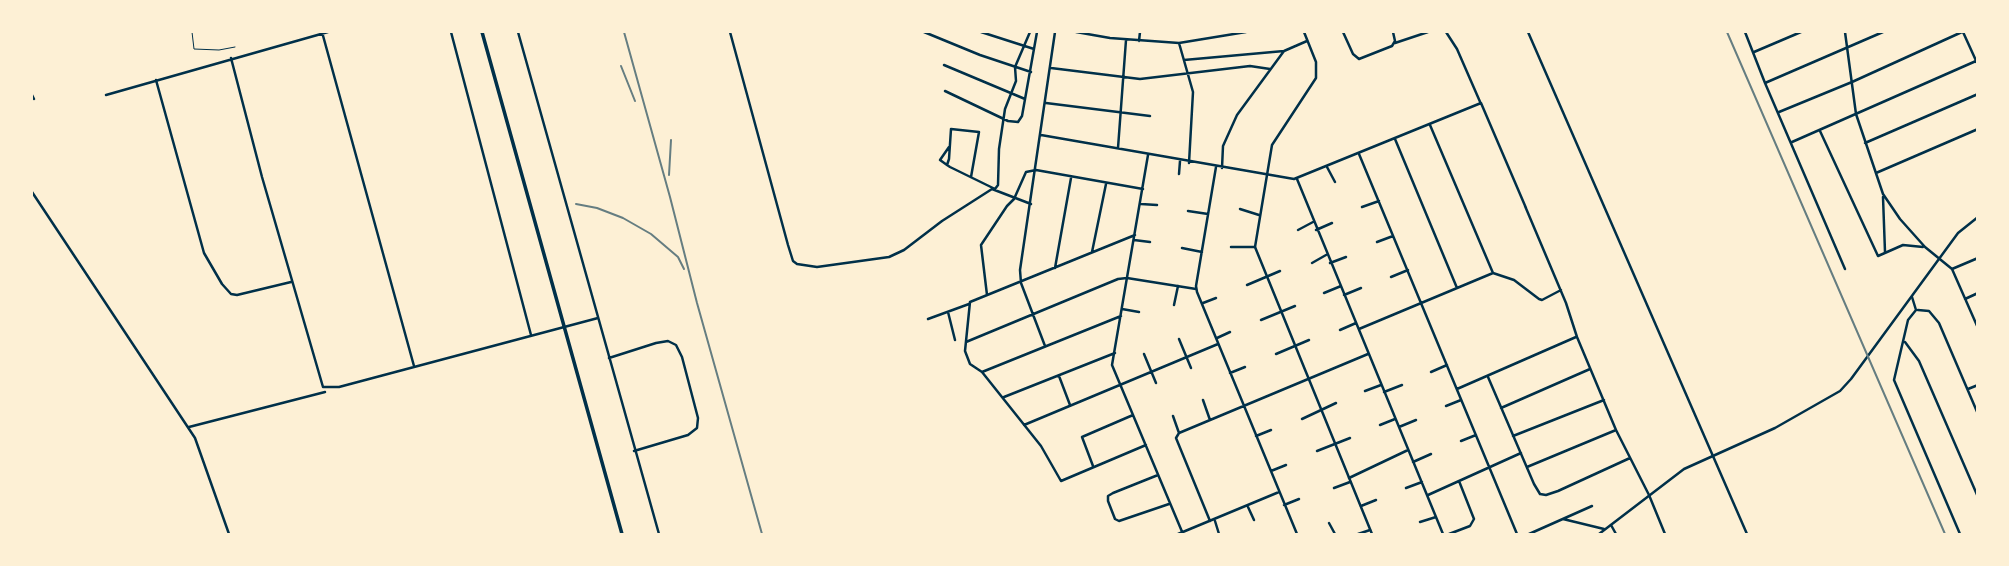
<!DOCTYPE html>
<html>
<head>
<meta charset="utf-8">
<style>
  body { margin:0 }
  #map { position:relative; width:2009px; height:566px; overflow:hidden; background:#fdf0d5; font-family:"Nunito Sans",sans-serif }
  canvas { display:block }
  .frame { position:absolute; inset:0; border:33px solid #fdf0d5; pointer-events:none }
</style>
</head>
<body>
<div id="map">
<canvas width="2009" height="566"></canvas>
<div class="frame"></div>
</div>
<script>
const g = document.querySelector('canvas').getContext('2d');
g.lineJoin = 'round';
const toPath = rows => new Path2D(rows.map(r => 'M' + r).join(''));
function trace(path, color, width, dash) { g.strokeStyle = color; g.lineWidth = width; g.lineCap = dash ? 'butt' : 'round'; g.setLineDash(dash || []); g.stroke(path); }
trace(toPath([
  [192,32,194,49,219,50,235,47]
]), '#003049', 1);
trace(toPath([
  [322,32,414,366],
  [451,32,531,335],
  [518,32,659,534],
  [730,32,788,245,793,261,797,264,817,267,889,257,904,250,942,221,992,189,1031,204],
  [924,32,980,55,1031,72],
  [981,32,1034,49],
  [1076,32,1110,38,1179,43,1246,32],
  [1343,32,1353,54,1359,59,1392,46,1395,41,1393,32],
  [1446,32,1457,49,1481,104],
  [1528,32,1747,534],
  [1745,32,1765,83],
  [1845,32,1856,114,1883,194,1900,219,1925,247,1952,269,1978,328],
  [1963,32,1978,65],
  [1139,41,1140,32],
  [1179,43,1193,92,1189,163],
  [1395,43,1428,32],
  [1754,52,1801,32],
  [231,58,262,177,323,387,339,387,598,318],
  [1184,60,1284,51,1307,41],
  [944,65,1025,99],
  [1051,68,1140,79,1250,66,1270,69],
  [156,80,204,253,222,284,231,294,237,295,291,282],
  [945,91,1008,121,1018,122,1022,116,1037,32],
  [32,95,34,99],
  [106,95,328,32],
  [1046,103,1150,116],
  [1779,112,1852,82,1962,32],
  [1430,125,1493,273],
  [1820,131,1878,256,1903,245,1923,247],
  [1041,135,1294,179,1481,103,1526,208],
  [1395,139,1457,288],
  [1792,142,1976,61],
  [1865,143,1978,94],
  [1118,148,1126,40],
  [1359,154,1517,534],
  [1148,155,1112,365,1183,534],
  [947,165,940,160,949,147],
  [1216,167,1196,286,1197,292,1297,534],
  [1327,167,1335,182],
  [1222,168,1223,146,1237,115,1284,51],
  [1876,173,1978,129],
  [1179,174,1180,161],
  [971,177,979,132,951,129,949,159,947,165,950,167,995,189,998,185,999,149,1005,109,1016,81,1015,67,1030,32],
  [1297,179,1443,534],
  [32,192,195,438,229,534],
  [1883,197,1885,252],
  [1141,204,1157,205],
  [1525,206,1566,303,1577,337,1616,430,1649,495,1665,534],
  [1362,207,1379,201],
  [1240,209,1259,215],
  [1188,211,1208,214],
  [1298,230,1313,222],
  [1316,230,1332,223],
  [1135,235,970,302,965,351,970,364,982,372,1041,446,1061,481,1146,445],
  [1134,240,1150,242],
  [1377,242,1393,236],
  [1231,247,1255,247],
  [1182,248,1202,252],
  [1092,252,1106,184],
  [1312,263,1326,255],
  [1330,263,1346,257],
  [1055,268,1071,178],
  [1845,269,1765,83,1883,32],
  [1952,269,1978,258],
  [1391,277,1408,270],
  [1247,285,1280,271],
  [1324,293,1341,286],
  [987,295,981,245,1007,206,1014,199,1026,172,1036,170,1143,189],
  [1344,295,1361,288],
  [1912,297,1916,310,1908,320,1894,380,1960,534],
  [1965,299,1978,293],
  [1203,303,1216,298],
  [1174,305,1178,286],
  [1122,309,1139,312],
  [1918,310,1929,311,1939,323,1978,414],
  [948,312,955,340],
  [928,319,969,304],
  [1261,320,1295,306],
  [1359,329,1493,273,1514,280,1539,299,1542,300,1561,290],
  [1340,330,1356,323],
  [1217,338,1230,332],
  [1179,339,1191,368],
  [966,342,1118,279,1127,278,1196,289],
  [1905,342,1919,361,1978,497],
  [1045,346,1021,283,1020,270,1055,32],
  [1144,354,1156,383],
  [1276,354,1309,340],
  [609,358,656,343,668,341,676,345,682,357,698,418,697,428,688,435,634,451],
  [982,372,1121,316],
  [1431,372,1447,365],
  [1230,373,1245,367],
  [1059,376,1070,405],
  [1488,377,1534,484,1540,494,1546,495,1558,491,1630,458],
  [1457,389,1576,337],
  [1968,389,1978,385],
  [1365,391,1381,385],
  [1384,392,1402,385],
  [1004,397,1115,353],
  [1203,400,1210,420],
  [1446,406,1461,400],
  [1501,408,1590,369],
  [1173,416,1179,433,1176,438,1210,521],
  [1302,419,1336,403],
  [1024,425,1218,344],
  [1380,425,1395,419],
  [189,427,325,392],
  [1399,427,1416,420],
  [1179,433,1368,354],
  [1256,436,1271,430],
  [1513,436,1604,400],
  [1461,441,1476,435],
  [1317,451,1350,438],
  [1413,462,1431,454],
  [1093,466,1082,437,1133,415],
  [1527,467,1616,430],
  [1271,471,1286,465],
  [1158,475,1113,493,1108,496,1108,501,1115,519,1119,521,1169,504],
  [1349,478,1408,450],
  [1334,488,1350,482],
  [1406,488,1422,482],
  [1428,495,1521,453],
  [1284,505,1299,499],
  [1361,506,1376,500],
  [1248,507,1254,520],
  [1563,519,1604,529],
  [1215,521,1219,534],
  [1420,522,1436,517],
  [1329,523,1335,534],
  [1611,525,1616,534],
  [1178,534,1279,492],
  [1358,534,1370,530],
  [1449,534,1470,526,1474,519,1459,481],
  [1529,534,1592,506]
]), '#003049', 2.5);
trace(toPath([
  [1304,32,1316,62,1316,78,1272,145,1255,247,1372,534],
  [1599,534,1684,469,1775,428,1840,391,1851,379,1958,233,1978,217]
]), '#003049', 2.5);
trace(toPath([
  [482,32,622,534]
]), '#003049', 3.5);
trace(toPath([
  [624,32,670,197,697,303,762,534],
  [1727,32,1945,534],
  [621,66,635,101],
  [669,175,671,140],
  [576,204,597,208,623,218,651,234,678,257,684,269]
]), '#657d81', 2);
</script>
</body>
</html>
